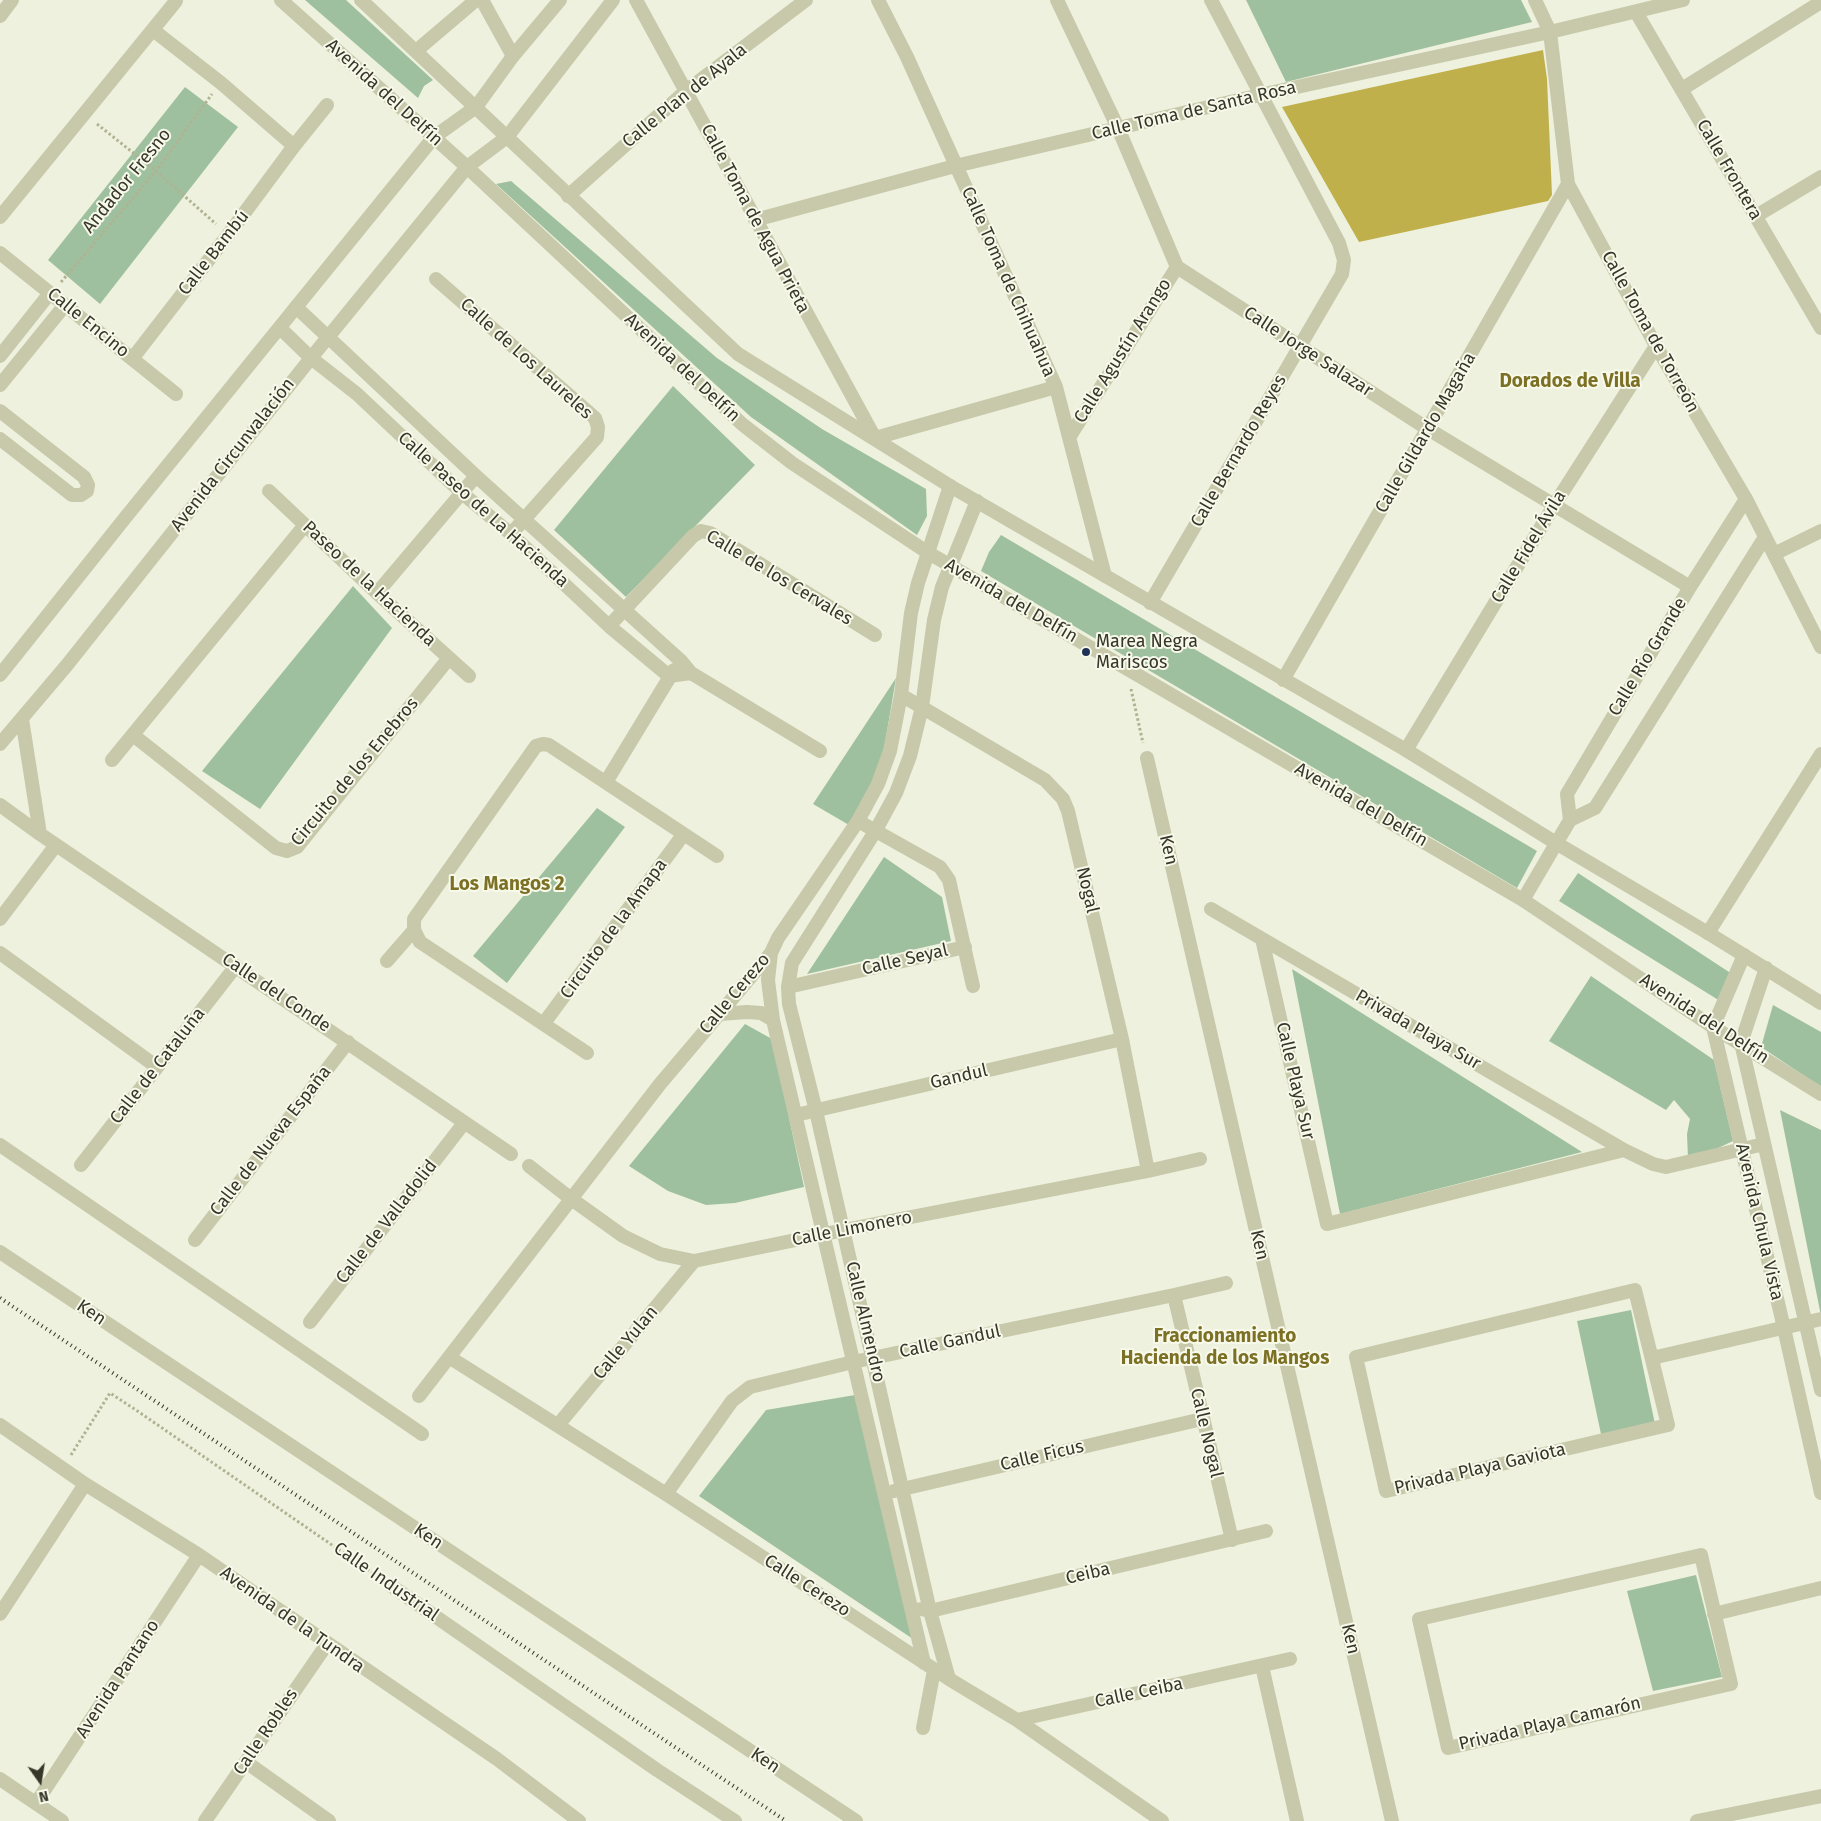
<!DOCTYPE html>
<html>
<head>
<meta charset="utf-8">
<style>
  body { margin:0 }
  #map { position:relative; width:1821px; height:1821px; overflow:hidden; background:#eef1dd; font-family:"Fira Sans",sans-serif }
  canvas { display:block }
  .north { position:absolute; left:15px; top:1756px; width:50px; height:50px; -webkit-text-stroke:4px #f7f9ea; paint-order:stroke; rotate:167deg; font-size:14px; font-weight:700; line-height:20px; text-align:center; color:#373629 }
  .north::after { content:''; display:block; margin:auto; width:18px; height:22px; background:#373629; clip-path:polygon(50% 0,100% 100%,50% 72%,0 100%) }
</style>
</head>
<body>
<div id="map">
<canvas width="1821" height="1821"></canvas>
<div class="north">N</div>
</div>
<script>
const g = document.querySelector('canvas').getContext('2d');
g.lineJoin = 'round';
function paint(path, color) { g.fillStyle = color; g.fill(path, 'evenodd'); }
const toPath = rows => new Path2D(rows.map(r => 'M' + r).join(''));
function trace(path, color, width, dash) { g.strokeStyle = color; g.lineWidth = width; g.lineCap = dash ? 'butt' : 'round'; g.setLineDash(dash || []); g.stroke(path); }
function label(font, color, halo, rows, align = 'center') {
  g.font = font + ' "Fira Sans",sans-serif'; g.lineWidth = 4; g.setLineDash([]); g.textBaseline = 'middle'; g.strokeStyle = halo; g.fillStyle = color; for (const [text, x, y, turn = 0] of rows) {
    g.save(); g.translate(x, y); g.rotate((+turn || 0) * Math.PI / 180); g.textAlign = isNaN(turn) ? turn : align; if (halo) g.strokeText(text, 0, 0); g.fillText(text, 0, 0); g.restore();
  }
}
paint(toPath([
  [305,0,346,0,433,80,424,86,418,98],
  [1246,0,1521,0,1532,22,1286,82],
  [185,87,238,127,100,304,48,260],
  [511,181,717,358,822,429,926,489,927,516,917,535,751,417,496,184],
  [673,386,755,465,626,597,554,530],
  [1001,535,1537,851,1517,888,981,571,989,552],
  [353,586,392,628,260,809,202,771],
  [896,678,879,779,849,825,813,804],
  [597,808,625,827,507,983,473,956],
  [884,857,942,897,951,941,807,974],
  [1578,873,1732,974,1720,1001,1559,901],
  [1292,969,1582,1152,1340,1214],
  [1591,976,1714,1060,1733,1141,1714,1150,1688,1158,1687,1134,1690,1119,1674,1100,1666,1110,1549,1041],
  [1773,1005,1821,1032,1821,1087,1761,1047],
  [745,1024,772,1039,804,1187,735,1203,706,1205,668,1191,629,1166],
  [1780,1110,1821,1130,1821,1316],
  [1631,1310,1655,1424,1601,1434,1577,1321],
  [855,1395,913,1639,699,1496,766,1410],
  [1696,1575,1722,1677,1653,1691,1627,1591]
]), '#9fc09e');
paint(toPath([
  [1543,50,1547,79,1552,195,1548,201,1359,242,1282,107]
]), '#c0b04c');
trace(toPath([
  [97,124,156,171,216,224],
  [61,282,156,171,212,94],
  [1131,689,1143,743],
  [71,1455,110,1393,136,1410,377,1576]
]), '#b1b292', 3, [2.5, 2.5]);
trace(toPath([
  [482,0,513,56],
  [636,0,875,438,1056,387],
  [878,0,907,57,1056,387,1105,576],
  [1057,0,1118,128,1177,267,1428,429,1690,587],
  [1535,0,1550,32,1568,184,1656,346,1746,499,1821,647],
  [1636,12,1821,328],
  [0,16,12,0],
  [153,30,221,83,294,146],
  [416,51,476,0],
  [1682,89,1821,2],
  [568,196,686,91,806,0],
  [1756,216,1821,177],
  [0,217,176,1],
  [755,220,955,166,1260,95,1550,32,1683,0],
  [0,253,176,394],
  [436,279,595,418,598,427,597,437,511,534],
  [296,307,476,476,681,661,691,673,820,751],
  [280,328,311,358,357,394,462,493,511,534,609,626,669,676,691,673],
  [0,356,50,293],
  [132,359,228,235,294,146,327,105],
  [0,385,65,305],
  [0,411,84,477,88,485,87,491,81,495,72,495,0,439],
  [1070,436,1177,267],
  [269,491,377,593,469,676],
  [1774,554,1821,531],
  [377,593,476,476],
  [1150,603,1342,274,1344,260,1339,243,1211,0],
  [609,626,693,536,701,531,710,533,875,635],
  [1283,680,1568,184],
  [901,695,1045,780,1063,799,1068,811,1122,1039,1148,1171],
  [22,719,40,834],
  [133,735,276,848,287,851,297,847,449,658],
  [1406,750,1555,504,1656,346],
  [1147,758,1392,1821],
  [112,760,305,525],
  [606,782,674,670],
  [0,805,40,834,511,1154],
  [1570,820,1567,794,1690,587,1746,499],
  [858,821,940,867,949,880,973,986],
  [1523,900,1570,820,1595,808,1765,537],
  [1211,909,1624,1150,1653,1164,1666,1167,1764,1144],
  [0,919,56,845],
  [1708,933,1821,754],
  [1262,939,1327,1224,1624,1150],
  [0,953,157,1067],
  [771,953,768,980,773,1020,924,1663],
  [1744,955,1713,1027,1784,1328,1821,1493],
  [387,961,414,930],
  [1766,968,1741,1043,1821,1390],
  [788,987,965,947],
  [719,1014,747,1012,761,1013,773,1020],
  [544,1023,683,835],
  [587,1053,420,942,414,930,414,919,536,746,543,744,549,745,717,856],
  [796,1115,1122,1039],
  [0,1145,422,1434],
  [81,1165,236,966],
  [529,1166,570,1198,623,1236,660,1254,694,1261,844,1230,1148,1171,1200,1159],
  [195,1240,348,1042],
  [0,1252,856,1821],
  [1635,1290,1668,1425,1386,1491,1356,1357,1635,1290],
  [1174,1295,1232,1540],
  [310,1322,464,1123],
  [449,1357,666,1494,949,1679,1017,1720,1162,1821],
  [1652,1358,1821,1319],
  [419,1396,660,1084,771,953,778,938,858,821,878,784,890,751,901,695,911,613,918,583,950,486],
  [0,1425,85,1484,199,1555,497,1759,579,1821],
  [558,1425,694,1261],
  [894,1491,1202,1419],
  [666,1494,732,1401,750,1387,853,1362,1174,1295,1226,1283],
  [1701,1555,1731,1684,1448,1748,1419,1619,1701,1555],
  [390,1585,657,1770,735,1821],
  [921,1609,930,1611,1266,1531],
  [0,1614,85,1484],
  [1714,1614,1821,1588],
  [1262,1666,1297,1821],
  [949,1679,930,1611,816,1111,789,1004,788,987,792,963,876,830,896,793,910,756,922,707,934,620,942,587,977,501],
  [1017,1720,1290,1659],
  [923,1728,934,1670],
  [246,1762,329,1821],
  [0,1779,62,1821],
  [36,1803,199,1555],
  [205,1821,327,1644],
  [1697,1821,1821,1796]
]), '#c7c9aa', 14);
trace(toPath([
  [281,0,467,167,742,424,792,463,927,552,1523,900,1713,1027,1821,1094],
  [361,0,738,354,950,486,1406,750,1556,843,1708,933,1821,1003],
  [0,675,125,518,434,137,476,107,513,56,560,0],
  [0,744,67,665,311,358,467,167,507,137,613,0]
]), '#c7c9aa', 14);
trace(toPath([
  [0,1298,786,1821]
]), '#373629', 4, [1, 4]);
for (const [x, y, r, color] of [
  [1086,652,5,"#203156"]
]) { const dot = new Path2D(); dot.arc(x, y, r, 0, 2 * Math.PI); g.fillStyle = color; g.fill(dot); trace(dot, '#f7f9ea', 2); }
label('18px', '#373629', '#f7f9ea', [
  ["Avenida del Delfín",384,93,42],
  ["Calle Plan de Ayala",685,96,-39],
  ["Calle Toma de Santa Rosa",1194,111,-13],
  ["Calle Frontera",1729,170,60],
  ["Andador Fresno",127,181,-51],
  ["Calle Toma de Agua Prieta",755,219,62],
  ["Calle Bambú",214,253,-52],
  ["Calle Toma de Chihuahua",1008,282,66],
  ["Calle Encino",88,323,39],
  ["Calle Toma de Torreón",1650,332,61],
  ["Calle Agustín Arango",1123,351,-58],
  ["Calle Jorge Salazar",1308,352,33],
  ["Calle de Los Laureles",526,359,42],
  ["Avenida del Delfín",682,368,43],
  ["Calle Gildardo Magaña",1426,433,-60],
  ["Calle Bernardo Reyes",1239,451,-60],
  ["Avenida Circunvalación",233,455,-52],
  ["Calle Paseo de La Hacienda",483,510,42],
  ["Calle Fidel Ávila",1529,547,-59],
  ["Calle de los Cervales",779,578,31],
  ["Paseo de la Hacienda",369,584,43],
  ["Avenida del Delfín",1011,601,30],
  ["Calle Río Grande",1648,657,-59],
  ["Circuito de los Enebros",355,772,-50],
  ["Avenida del Delfín",1361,805,30],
  ["Ken",1168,850,77],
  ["Nogal",1087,890,77],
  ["Circuito de la Amapa",614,929,-54],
  ["Calle Seyal",905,960,-13],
  ["Calle del Conde",276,993,34],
  ["Calle Cerezo",735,994,-50],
  ["Avenida del Delfín",1704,1019,33],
  ["Privada Playa Sur",1418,1030,30],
  ["Calle de Cataluña",158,1066,-52],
  ["Gandul",959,1077,-13],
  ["Calle Playa Sur",1295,1081,77],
  ["Calle de Nueva España",271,1141,-52],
  ["Calle de Valladolid",387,1222,-52],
  ["Avenida Chula Vista",1759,1222,77],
  ["Calle Limonero",852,1229,-11],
  ["Ken",1259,1245,77],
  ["Ken",91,1313,34],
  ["Calle Almendro",865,1322,77],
  ["Calle Gandul",950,1342,-12],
  ["Calle Yulan",626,1343,-50],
  ["Calle Nogal",1206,1433,77],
  ["Calle Ficus",1042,1456,-13],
  ["Privada Playa Gaviota",1480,1469,-13],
  ["Ken",428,1537,34],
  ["Ceiba",1088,1574,-13],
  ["Calle Industrial",386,1582,35],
  ["Calle Cerezo",807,1586,33],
  ["Avenida de la Tundra",292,1620,35],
  ["Ken",1350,1639,77],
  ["Avenida Pantano",118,1679,-57],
  ["Calle Ceiba",1139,1693,-12],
  ["Privada Playa Camarón",1550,1724,-13],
  ["Calle Robles",266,1732,-56],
  ["Ken",765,1761,34]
]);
label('18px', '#373629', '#f7f9ea', [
  ["Marea Negra",1096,642],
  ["Mariscos",1096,663]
], 'left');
label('bold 19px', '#7c7025', '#f7f9ea', [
  ["Dorados de Villa",1570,382],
  ["Los Mangos 2",507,885],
  ["Fraccionamiento",1225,1337],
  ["Hacienda de los Mangos",1225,1359]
]);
</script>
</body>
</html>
